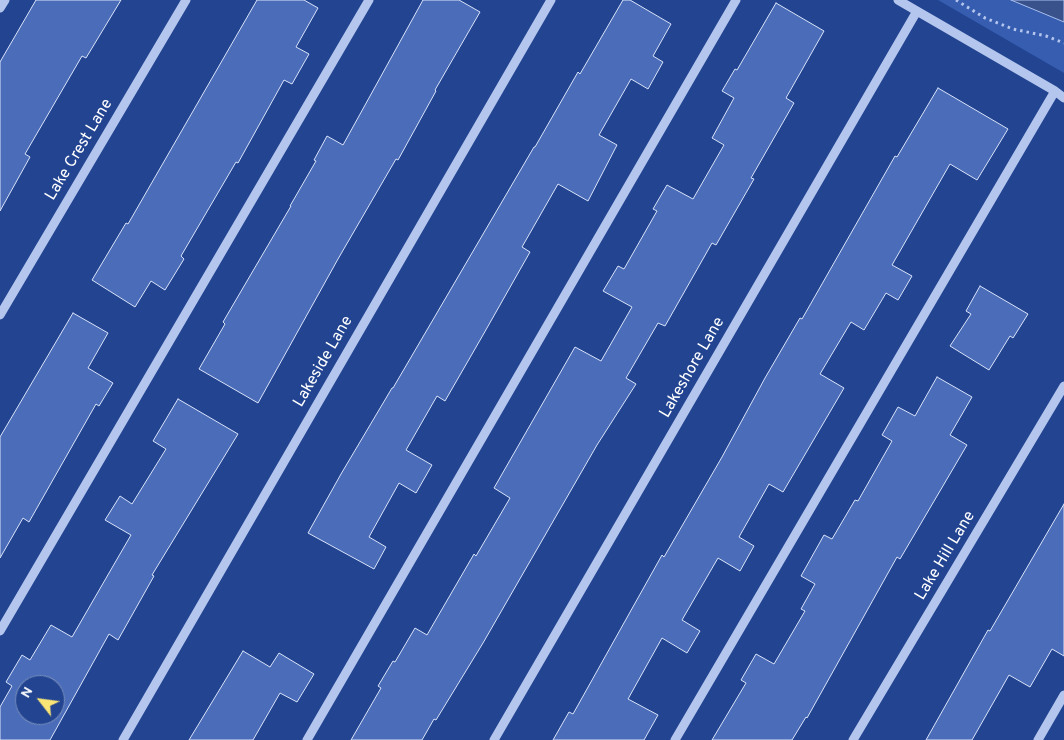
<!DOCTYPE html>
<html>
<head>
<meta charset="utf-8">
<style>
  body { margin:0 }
  #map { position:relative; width:1064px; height:740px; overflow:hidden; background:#224491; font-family:Overpass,sans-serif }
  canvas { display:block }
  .north { position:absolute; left:15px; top:675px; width:50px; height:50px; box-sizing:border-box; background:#224491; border:1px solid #7a8fbd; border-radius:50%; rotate:300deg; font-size:14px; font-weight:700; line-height:20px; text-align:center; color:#fff }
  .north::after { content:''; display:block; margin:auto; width:18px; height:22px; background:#f9e476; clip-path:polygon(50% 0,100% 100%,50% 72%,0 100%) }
</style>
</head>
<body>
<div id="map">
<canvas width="1064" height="740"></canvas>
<div class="north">N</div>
</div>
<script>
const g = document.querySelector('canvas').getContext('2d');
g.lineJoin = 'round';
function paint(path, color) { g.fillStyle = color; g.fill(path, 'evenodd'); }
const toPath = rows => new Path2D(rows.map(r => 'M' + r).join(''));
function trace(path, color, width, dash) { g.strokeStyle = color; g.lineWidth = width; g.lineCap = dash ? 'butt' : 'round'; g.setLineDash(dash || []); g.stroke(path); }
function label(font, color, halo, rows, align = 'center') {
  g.font = font + ' Overpass,sans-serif'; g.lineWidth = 4.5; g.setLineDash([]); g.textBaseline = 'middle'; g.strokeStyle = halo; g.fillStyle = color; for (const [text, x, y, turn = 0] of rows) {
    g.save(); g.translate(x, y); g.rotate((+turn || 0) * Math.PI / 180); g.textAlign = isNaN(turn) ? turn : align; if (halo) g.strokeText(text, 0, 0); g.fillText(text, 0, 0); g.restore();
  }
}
paint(toPath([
  [938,0,1064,0,1064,73]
]), '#365daf');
const water = toPath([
  [1011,0,1064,0,1064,22,1011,0]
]);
paint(water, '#3a528b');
trace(water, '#a8bfee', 1);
const building = toPath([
  [36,0,121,0,86,58,82,56,25,154,30,157,0,211,0,62,36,0],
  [257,0,304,0,318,8,296,47,309,54,292,84,284,80,238,163,236,162,181,256,184,259,165,290,151,281,135,307,92,280,126,223,128,224,257,0],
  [423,0,459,0,480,12,435,90,436,91,398,160,396,159,338,259,258,403,199,369,225,324,223,322,291,206,290,206,316,161,314,160,327,136,343,145,423,0],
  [623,0,630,0,671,24,653,56,663,62,648,89,631,79,599,135,617,145,588,201,558,184,522,247,530,252,483,335,445,401,437,396,406,450,432,465,416,493,399,483,369,537,386,547,374,569,308,533,341,474,392,388,393,388,534,147,535,147,578,72,580,74,623,0],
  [776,3,824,31,786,98,794,103,751,178,754,179,716,245,712,243,665,326,658,323,626,378,636,384,597,445,483,643,436,720,434,719,422,740,351,740,381,688,378,686,393,661,395,662,415,628,427,635,474,554,476,556,510,498,494,488,575,347,601,361,632,307,603,291,618,266,624,269,657,211,653,209,667,185,693,199,724,145,712,138,734,98,722,91,735,69,737,70,776,3],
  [938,88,1008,129,977,180,950,164,892,265,912,276,898,300,886,293,864,330,851,322,820,374,844,388,783,492,769,484,739,537,754,546,740,571,718,558,682,620,700,631,687,653,662,638,628,699,658,715,644,740,553,740,569,712,573,714,662,555,664,557,722,457,765,378,800,318,802,319,895,156,897,157,938,88],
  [980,286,1028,314,1013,338,1010,336,989,370,950,346,971,314,966,311,980,286],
  [73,313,108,333,88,368,113,383,99,406,96,404,29,522,23,518,0,558,0,437,73,313],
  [937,377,972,397,950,435,967,445,900,559,897,557,807,718,806,717,792,740,712,740,746,683,741,680,756,654,774,664,805,611,801,609,815,584,801,576,824,535,832,539,855,500,858,501,892,441,882,435,898,407,915,416,937,377],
  [178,399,238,434,152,575,154,576,118,640,109,634,50,740,0,740,0,707,12,686,6,682,22,655,30,660,51,625,72,637,131,535,105,520,120,496,132,504,166,449,153,441,178,399],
  [25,685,55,685,55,715,25,715,25,685],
  [1064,504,1064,656,1052,649,1030,687,1009,675,972,740,926,740,988,630,990,631,1064,504],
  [243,651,270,667,279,653,314,674,297,702,280,693,253,740,189,740,243,651]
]);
paint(building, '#4b6db9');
trace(building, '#d9e3f9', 1);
trace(toPath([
  [956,0,985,18,1013,29,1046,36,1064,43]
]), '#b4c6ed', 3, [2.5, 4]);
trace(toPath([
  [898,0,1055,91,1064,98],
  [0,8,5,0],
  [0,315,186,0],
  [0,631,369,0],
  [123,740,551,0],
  [307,740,736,0],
  [494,740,917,11],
  [675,740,1055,91],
  [853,740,1064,386],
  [1038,740,1064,695]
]), '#b4c6ed', 9);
label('16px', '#fff', '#224491', [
  ["Lake Crest Lane",80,150,-59],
  ["Lakeside Lane",324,362,-60],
  ["Lakeshore Lane",693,368,-60],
  ["Lake Hill Lane",946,556,-59]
]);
</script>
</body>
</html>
